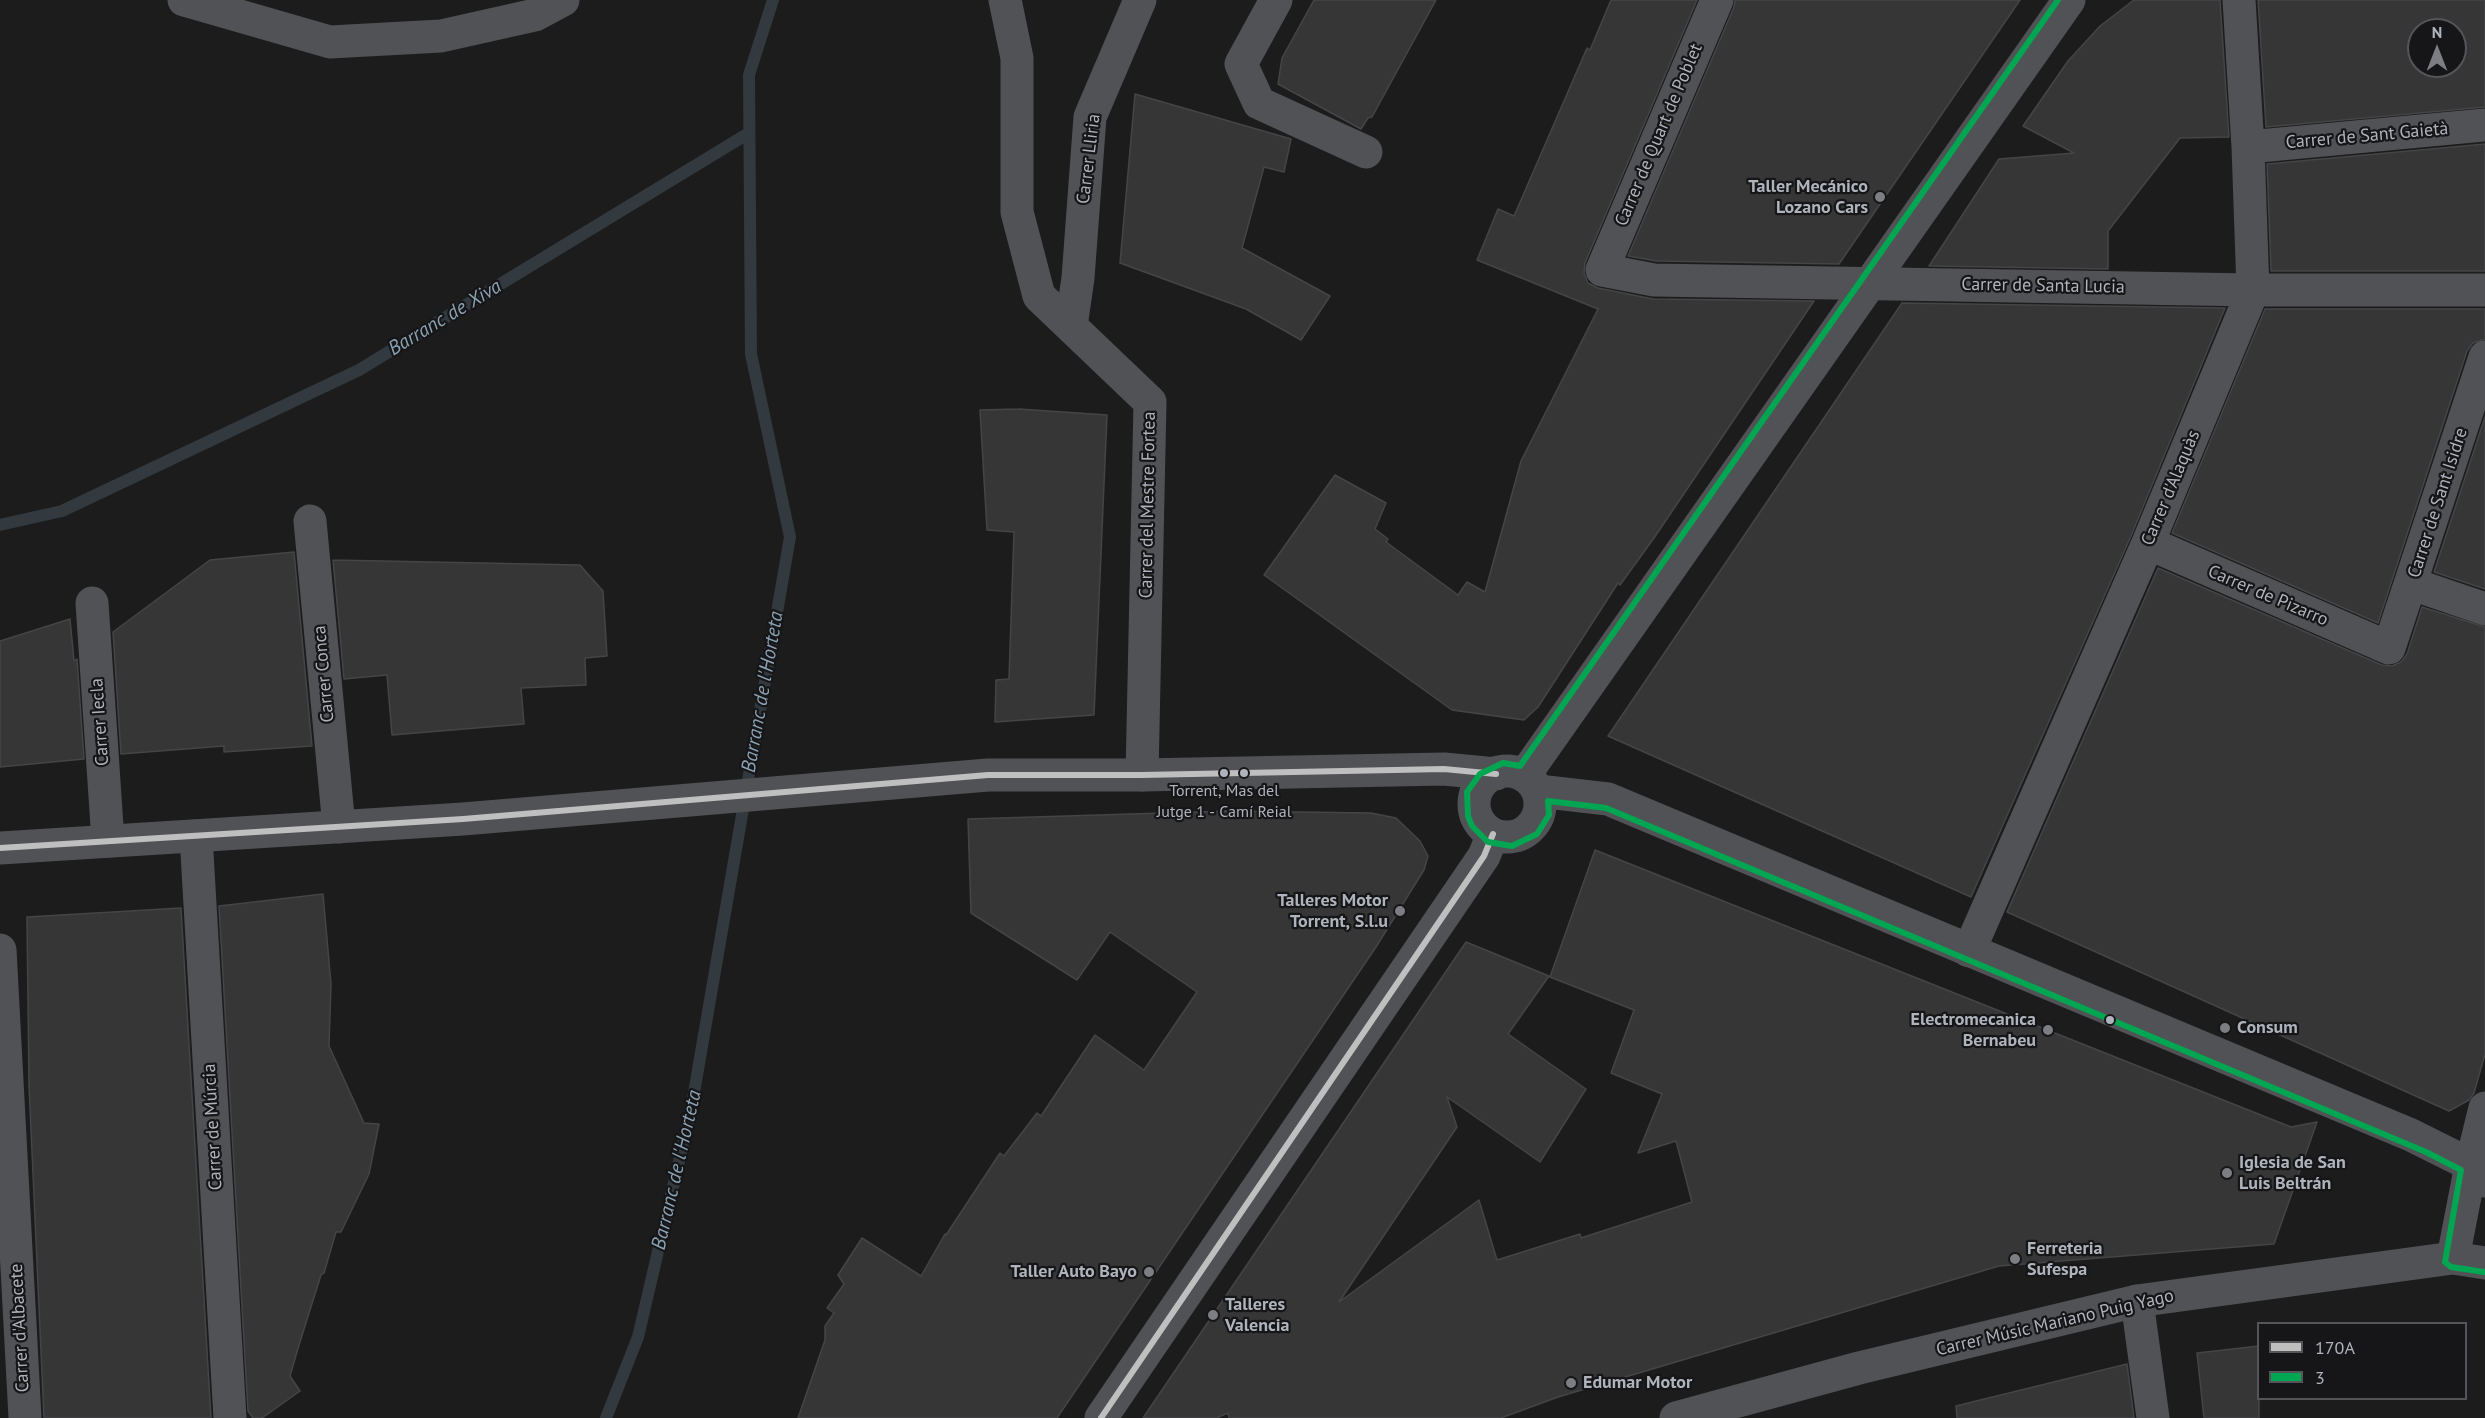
<!DOCTYPE html>
<html>
<head>
<meta charset="utf-8">
<style>
  body { margin:0 }
  #map { position:relative; width:2485px; height:1418px; overflow:hidden; background:#1c1c1c; font-family:"PT Sans",sans-serif }
  canvas { display:block }
  .legend { position:absolute; left:2257px; top:1322px; width:210px; height:78px; box-sizing:border-box; background:#161618; border:2px solid #535559; margin:0; padding:8px 10px; list-style:none; font-size:18px; color:#afb3bb }
  .legend li { display:flex; align-items:center; gap:12px; height:30px }
  .legend b { width:30px; border:2px solid #535559 }
  .north { position:absolute; left:2407px; top:18px; width:60px; height:60px; box-sizing:border-box; background:#161618; border:2px solid #535559; border-radius:50%; rotate:0deg; font-size:16px; font-weight:700; line-height:24px; text-align:center; color:#afb3bb }
  .north::after { content:''; display:block; margin:auto; width:21px; height:27px; background:#7c7e83; clip-path:polygon(50% 0,100% 100%,50% 72%,0 100%) }
</style>
</head>
<body>
<div id="map">
<canvas width="2485" height="1418"></canvas>
<ul class="legend">
<li><b style="height:8px;background:#bfbfbf"></b>170A</li>
<li><b style="height:8px;background:#00a651"></b>3</li>
</ul>
<div class="north">N</div>
</div>
<script>
const g = document.querySelector('canvas').getContext('2d');
g.lineJoin = 'round';
const toPath = rows => new Path2D(rows.map(r => 'M' + r).join(''));
function trace(path, color, width, dash) { g.strokeStyle = color; g.lineWidth = width; g.lineCap = dash ? 'butt' : 'round'; g.setLineDash(dash || []); g.stroke(path); }
function paint(path, color) { g.fillStyle = color; g.fill(path, 'evenodd'); }
function label(font, color, halo, rows, align = 'center') {
  g.font = font + ' "PT Sans",sans-serif'; g.lineWidth = 4.5; g.setLineDash([]); g.textBaseline = 'middle'; g.strokeStyle = halo; g.fillStyle = color; for (const [text, x, y, turn = 0] of rows) {
    g.save(); g.translate(x, y); g.rotate((+turn || 0) * Math.PI / 180); g.textAlign = isNaN(turn) ? turn : align; if (halo) g.strokeText(text, 0, 0); g.fillText(text, 0, 0); g.restore();
  }
}
trace(toPath([
  [0,525,62,511,359,370,749,133],
  [606,1418,638,1337,691,1110,790,537,751,354,749,75,773,0]
]), '#323a3f', 12);
const building = toPath([
  [1314,0,1436,0,1372,117,1368,118,1361,129,1278,84,1282,58,1314,0],
  [1611,0,1697,0,1585,263,1584,273,1588,283,1598,288,1653,299,1814,301,1654,538,1620,585,1618,583,1538,707,1524,720,1452,710,1264,575,1335,475,1386,503,1375,529,1388,539,1386,542,1458,595,1467,582,1485,592,1521,461,1598,309,1477,260,1498,209,1514,216,1587,48,1590,50,1611,0],
  [1735,0,2020,0,1839,264,1656,261,1628,256,1734,7,1735,0],
  [2134,0,2220,0,2229,137,2180,138,2108,231,2108,269,1929,266,1999,159,2074,153,2023,126,2068,61,2100,26,2134,0],
  [2258,0,2485,0,2485,107,2266,127,2258,0],
  [2419,30,2455,30,2455,66,2419,66,2419,30],
  [1135,94,1291,139,1284,172,1264,167,1242,248,1330,296,1301,340,1246,309,1120,263,1135,94],
  [2485,144,2485,271,2271,271,2267,164,2485,144],
  [1902,303,2225,308,2131,536,1971,897,1608,736,1902,303],
  [2265,309,2485,309,2485,339,2473,343,2467,351,2378,623,2172,533,2265,309],
  [1019,409,1107,415,1094,715,995,722,996,680,1009,679,1014,532,987,530,980,410,1019,409],
  [2485,417,2485,589,2434,572,2485,417],
  [294,552,312,746,224,752,224,746,121,754,113,632,210,560,294,552],
  [333,560,580,565,603,591,607,656,585,658,586,685,521,688,524,724,392,735,387,675,344,679,333,560],
  [2158,568,2382,665,2392,666,2401,662,2407,654,2422,607,2485,627,2485,1054,2474,1093,2469,1100,2449,1111,2007,912,2158,568],
  [70,619,74,661,77,659,84,759,0,767,0,641,70,619],
  [1229,811,1371,813,1396,818,1420,841,1428,856,1424,870,1376,947,1057,1418,798,1418,825,1340,825,1326,834,1313,827,1308,844,1284,838,1275,862,1238,921,1276,945,1234,946,1235,1000,1153,1004,1156,1037,1113,1041,1116,1095,1035,1144,1070,1197,992,1110,932,1077,980,971,913,968,819,1229,811],
  [1595,850,2291,1127,2317,1122,2274,1244,1999,1266,1558,1397,1501,1418,1229,1418,1228,1413,1216,1418,1143,1418,1466,942,1549,976,1508,1034,1586,1089,1540,1162,1447,1097,1457,1127,1339,1302,1479,1200,1497,1260,1580,1234,1581,1238,1692,1202,1676,1141,1638,1153,1662,1094,1611,1073,1634,1010,1550,977,1595,850],
  [323,894,331,984,329,1046,364,1123,379,1124,369,1174,341,1232,336,1232,324,1273,321,1275,299,1345,290,1376,300,1391,262,1418,253,1418,248,1411,219,906,323,894],
  [181,908,211,1418,44,1418,29,1085,27,917,181,908],
  [2259,1346,2259,1418,2204,1418,2197,1353,2259,1346],
  [2127,1364,2134,1418,1957,1418,1956,1406,2127,1364]
]);
paint(building, '#363637');
trace(building, '#454548', 1.5);
trace(toPath([
  [184,0,330,42,441,36,535,15,563,0],
  [1005,0,1017,58,1017,212,1039,296,1150,402,1142,775],
  [1276,0,1241,64,1259,103,1366,152],
  [1717,0,1602,270,1654,280,2253,290,2485,290],
  [2248,147,2485,125],
  [1071,326,1078,278,1090,117,1140,0],
  [310,521,339,827],
  [2148,543,2389,648,2485,357],
  [2412,584,2485,609],
  [92,603,108,841],
  [196,836,230,1418],
  [0,950,25,1418],
  [1969,951,2148,543,2253,290,2248,147,2239,0],
  [2471,1165,2485,1108],
  [2137,1301,2153,1418]
]), '#515255', 33);
trace(toPath([
  '1474 804a33 33 0 1 1 66 0a33 33 0 1 1-66 0Z',
  [1524,776,2069,0],
  [1538,791,1608,799,2411,1135,2471,1165,2485,1181],
  [0,848,463,819,988,775,1142,775,1444,769,1496,774],
  [2453,1258,2471,1165],
  [1101,1418,1484,856,1493,834],
  [1676,1418,1859,1368,2137,1301,2453,1258,2485,1263]
]), '#515255', 33);
trace(toPath([
  [0,848,463,819,988,775,1142,775,1444,769,1496,774],
  [1101,1418,1484,856,1493,834]
]), '#bfbfbf', 6);
trace(toPath([
  [2058,0,1520,766,1503,763,1480,774,1467,792,1468,816,1472,826,1488,842,1512,846,1537,834,1549,815,1548,801,1606,808,2426,1152,2461,1170,2445,1262,2451,1267,2484,1272]
]), '#00a651', 6);
for (const [x, y, r, color] of [
  [1880,197,6,"#7c7e83"],
  [1224,773,5,"#afb3bb"],
  [1244,773,5,"#afb3bb"],
  [1400,911,6,"#7c7e83"],
  [2110,1020,5,"#afb3bb"],
  [2225,1028,6,"#7c7e83"],
  [2048,1030,6,"#7c7e83"],
  [2227,1173,6,"#7c7e83"],
  [2015,1259,6,"#7c7e83"],
  [1149,1272,6,"#7c7e83"],
  [1213,1315,6,"#7c7e83"],
  [1571,1383,6,"#7c7e83"]
]) { const dot = new Path2D(); dot.arc(x, y, r, 0, 2 * Math.PI); g.fillStyle = color; g.fill(dot); trace(dot, '#161618', 2); }
label('16px', '#afb3bb', '#161618', [
  ["Torrent, Mas del",1224,791],
  ["Jutge 1 - Camí Reial",1224,812]
]);
label('18px', '#afb3bb', '#161618', [
  ["Carrer de Quart de Poblet",1659,135,-67],
  ["Carrer de Sant Gaietà",2367,136,-5],
  ["Carrer Lliria",1089,159,-83],
  ["Carrer de Santa Lucia",2043,286,1],
  ["Carrer d'Alaquàs",2171,488,-67],
  ["Carrer de Sant Isidre",2438,503,-72],
  ["Carrer del Mestre Fortea",1148,505,-89],
  ["Carrer de Pizarro",2268,596,23],
  ["Carrer Conca",324,674,-95],
  ["Carrer Iecla",100,722,-94],
  ["Carrer de Múrcia",213,1127,-93],
  ["Carrer Músic Mariano Puig Yago",2055,1323,-13],
  ["Carrer d'Albacete",20,1328,-93]
]);
label('bold 18px', '#afb3bb', '#161618', [
  ["Taller Mecánico",1868,187,"right"],
  ["Lozano Cars",1868,208,"right"],
  ["Talleres Motor",1388,901,"right"],
  ["Torrent, S.l.u",1388,922,"right"],
  ["Electromecanica",2036,1020,"right"],
  ["Bernabeu",2036,1041,"right"],
  ["Consum",2237,1028],
  ["Iglesia de San",2239,1163],
  ["Luis Beltrán",2239,1184],
  ["Ferreteria",2027,1249],
  ["Sufespa",2027,1270],
  ["Taller Auto Bayo",1137,1272,"right"],
  ["Talleres",1225,1305],
  ["Valencia",1225,1326],
  ["Edumar Motor",1583,1383]
], 'left');
label('italic 20px', '#8aa2b2', '#161618', [
  ["Barranc de Xiva",445,318,-31],
  ["Barranc de l'Horteta",763,692,-80],
  ["Barranc de l'Horteta",677,1170,-77]
]);
</script>
</body>
</html>
